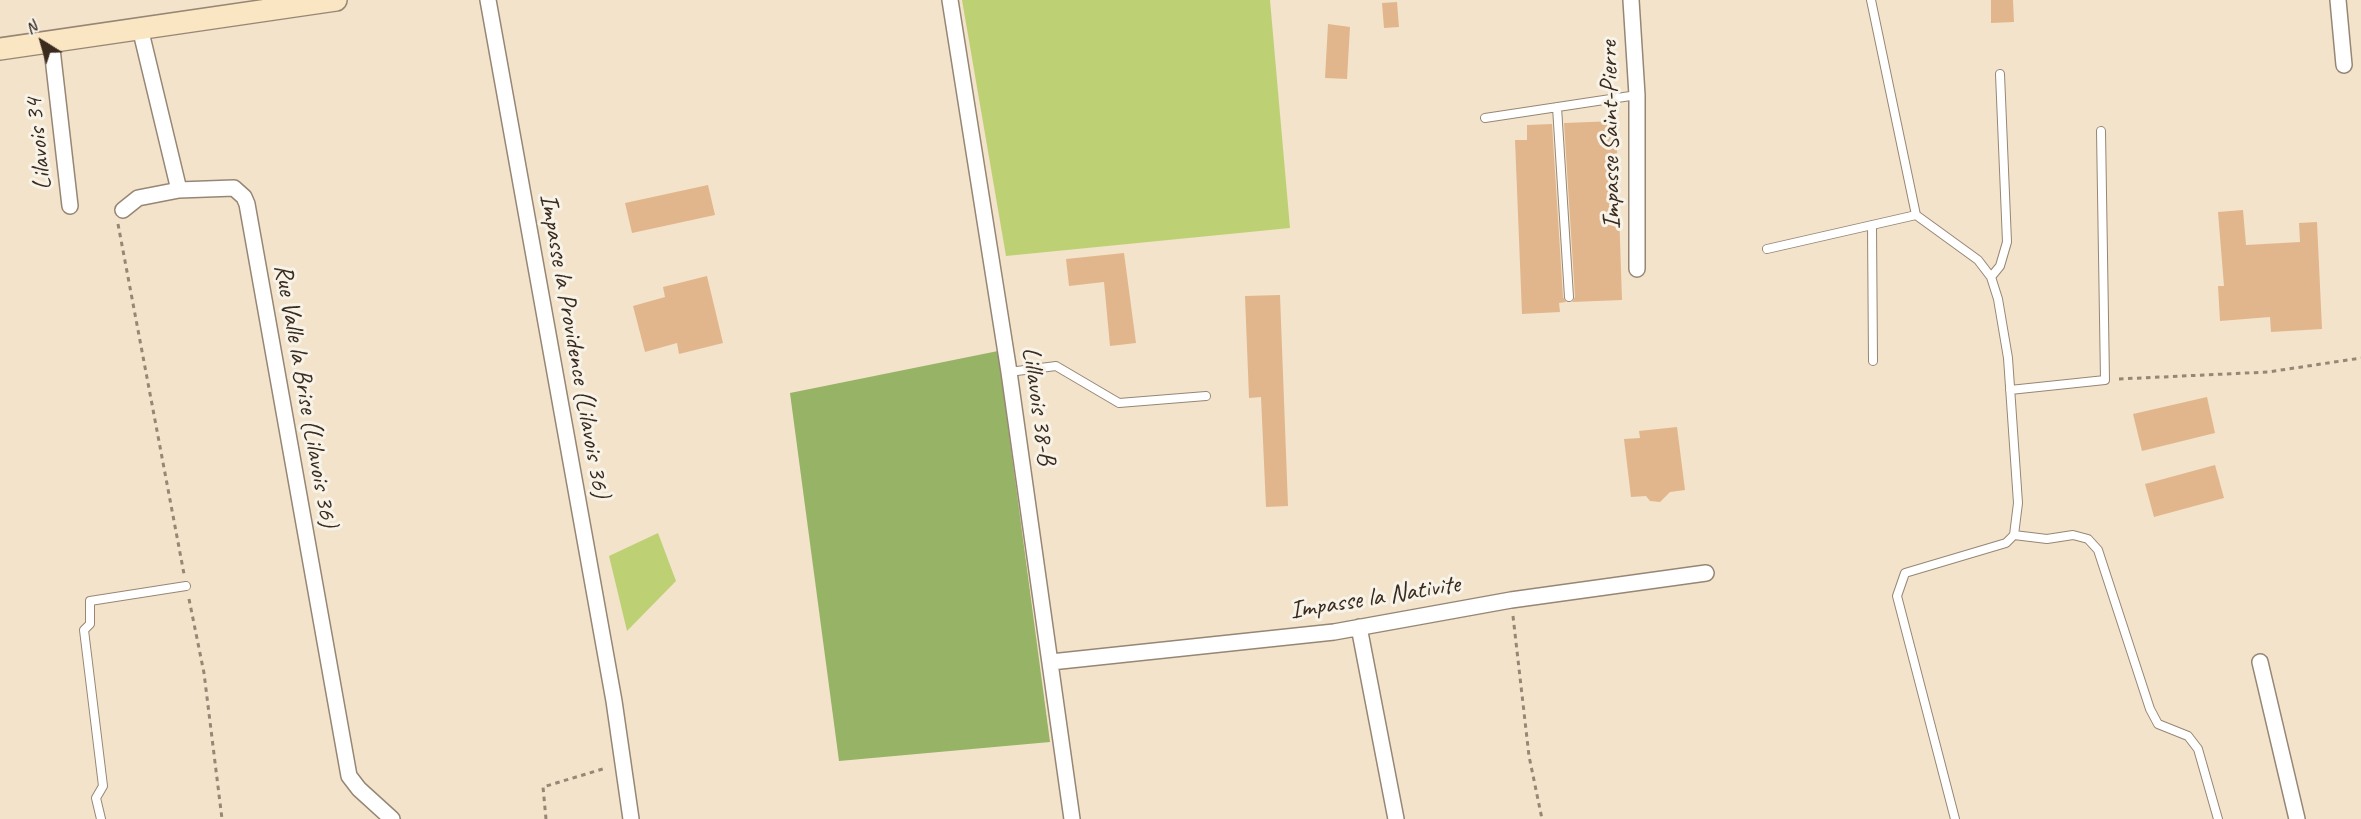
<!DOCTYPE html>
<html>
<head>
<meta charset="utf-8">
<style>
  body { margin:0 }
  #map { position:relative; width:2361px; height:819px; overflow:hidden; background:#f3e3cb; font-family:Caveat,sans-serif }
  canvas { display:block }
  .north { position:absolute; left:12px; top:12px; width:60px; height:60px; -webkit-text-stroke:4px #f7f3e8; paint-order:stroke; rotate:323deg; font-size:16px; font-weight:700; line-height:24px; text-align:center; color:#3b2a1e }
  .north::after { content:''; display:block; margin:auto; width:21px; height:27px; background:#3b2a1e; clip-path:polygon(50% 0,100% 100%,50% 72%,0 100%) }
</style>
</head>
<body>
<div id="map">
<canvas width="2361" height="819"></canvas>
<div class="north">N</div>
</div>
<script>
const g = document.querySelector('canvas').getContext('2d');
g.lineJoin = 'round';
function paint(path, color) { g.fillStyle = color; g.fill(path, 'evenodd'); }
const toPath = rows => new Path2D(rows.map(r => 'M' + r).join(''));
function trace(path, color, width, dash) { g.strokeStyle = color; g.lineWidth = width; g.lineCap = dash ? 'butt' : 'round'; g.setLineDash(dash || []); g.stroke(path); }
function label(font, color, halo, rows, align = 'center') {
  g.font = font + ' Caveat,sans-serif'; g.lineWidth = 6; g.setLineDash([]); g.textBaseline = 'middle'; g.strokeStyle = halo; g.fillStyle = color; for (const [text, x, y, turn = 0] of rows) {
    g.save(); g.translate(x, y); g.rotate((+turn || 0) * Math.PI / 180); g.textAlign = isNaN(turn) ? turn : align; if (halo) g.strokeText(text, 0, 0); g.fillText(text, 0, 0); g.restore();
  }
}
paint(toPath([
  [962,0,1270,0,1290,228,1006,256],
  [658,533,676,581,627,631,609,556]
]), '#bdd174');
paint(toPath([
  [998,351,1050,742,839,761,790,393]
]), '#96b366');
paint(toPath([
  [1991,0,2013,0,2014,22,1991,23],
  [1397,2,1399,27,1384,28,1382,3],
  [1328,24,1350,27,1347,79,1325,78],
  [1616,121,1622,300,1572,302,1575,297,1564,123],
  [1552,124,1563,297,1566,302,1559,303,1560,312,1522,314,1515,140,1527,140,1527,125],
  [708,185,715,215,632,233,625,203],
  [2243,210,2246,245,2300,242,2299,223,2317,222,2322,329,2271,332,2270,317,2220,321,2218,286,2224,286,2218,212],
  [1124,253,1136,343,1110,346,1104,282,1069,286,1066,259],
  [707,276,723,343,679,354,677,343,645,352,633,306,665,297,663,287],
  [1280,295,1288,506,1266,507,1261,397,1249,398,1245,296],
  [2207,397,2215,433,2142,451,2133,414],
  [1677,427,1685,490,1670,492,1660,502,1650,501,1646,496,1631,497,1624,439,1640,438,1639,431],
  [2215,465,2224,498,2154,517,2145,484]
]), '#e2b68c');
const lane = toPath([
  [1871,0,1916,215,1978,260,1991,277,1998,299,2008,358,2018,503,2014,535,2006,543,1905,573,1897,596,1955,819],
  [1557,107,1569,297],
  [1485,118,1637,95],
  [1872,225,1873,361],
  [1767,249,1916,215],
  [1991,277,2000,266,2007,242,2000,74],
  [1009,372,1056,366,1119,403,1206,396],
  [2010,390,2105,380,2101,131],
  [2014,535,2047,539,2073,535,2088,539,2098,550,2150,709,2158,724,2188,736,2198,749,2218,819],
  [101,819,96,798,103,786,84,630,90,624,90,601,186,586]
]);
const street = toPath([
  [488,0,614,701,631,819],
  [950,0,1009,372,1072,819],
  [1631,0,1637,95,1637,269],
  [2338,0,2344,65],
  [140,28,179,190,234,188,244,197,247,204,349,776,359,789,392,819],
  [51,40,70,206],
  [123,210,138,198,179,190],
  [1359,627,1396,819],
  [1051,662,1334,632,1511,600,1706,573],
  [2260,662,2297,819]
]);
const secondary = toPath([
  [0,49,336,0]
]);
trace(lane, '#978674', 10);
trace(street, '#978674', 18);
trace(secondary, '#978674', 24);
trace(toPath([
  [118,224,184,574],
  [2119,379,2268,372,2361,358],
  [189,599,204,673,222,819],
  [1513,616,1529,756,1542,819],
  [546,819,543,787,606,768]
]), '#978674', 3, [4.5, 4.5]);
trace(lane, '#fff', 8);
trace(street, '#fff', 15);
trace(secondary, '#fbe6c3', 21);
label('26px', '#3b2a1e', '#f7f3e8', [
  ["Impasse Saint-Pierre",1611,135,-91],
  ["Lilavois 34",39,144,-96],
  ["Impasse la Providence (Lilavois 36)",574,346,80],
  ["Rue Valle la Brise (Lilavois 36)",305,396,80],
  ["Lillavois 38-B",1038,406,82],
  ["Impasse la Nativite",1375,598,-9]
]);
</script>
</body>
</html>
